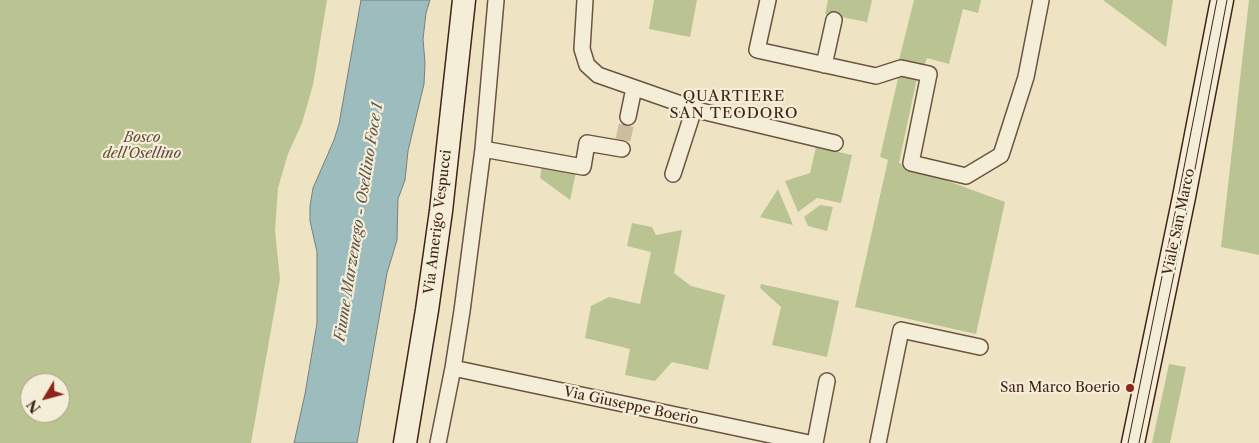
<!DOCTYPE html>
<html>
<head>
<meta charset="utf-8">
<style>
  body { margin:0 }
  #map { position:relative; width:1259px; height:443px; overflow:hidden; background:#eee4c3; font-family:"Libre Caslon Text",serif }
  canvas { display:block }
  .north { position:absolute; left:20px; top:373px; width:50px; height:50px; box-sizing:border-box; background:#f4edd8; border:1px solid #ad9c8a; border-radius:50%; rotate:233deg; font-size:14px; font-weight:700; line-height:20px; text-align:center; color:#422316 }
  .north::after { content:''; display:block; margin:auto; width:18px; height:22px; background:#8f2418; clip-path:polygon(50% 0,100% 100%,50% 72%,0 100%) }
</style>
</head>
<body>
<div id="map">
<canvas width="1259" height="443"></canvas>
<div class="north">N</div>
</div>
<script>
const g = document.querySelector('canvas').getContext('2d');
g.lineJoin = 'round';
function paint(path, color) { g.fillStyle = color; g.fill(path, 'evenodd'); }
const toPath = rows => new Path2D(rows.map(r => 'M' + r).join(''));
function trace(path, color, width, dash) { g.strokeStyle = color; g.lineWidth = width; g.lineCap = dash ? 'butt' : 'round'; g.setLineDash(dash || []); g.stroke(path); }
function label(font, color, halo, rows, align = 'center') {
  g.font = font + ' "Libre Caslon Text",serif'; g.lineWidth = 4.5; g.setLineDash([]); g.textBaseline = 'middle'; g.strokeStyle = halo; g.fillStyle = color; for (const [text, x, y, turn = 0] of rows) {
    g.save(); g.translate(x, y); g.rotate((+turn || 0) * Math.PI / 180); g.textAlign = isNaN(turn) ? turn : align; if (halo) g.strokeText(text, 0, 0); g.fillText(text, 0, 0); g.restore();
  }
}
paint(toPath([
  [0,0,327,0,313,85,302,123,288,154,278,188,275,230,280,279,251,443,0,443],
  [30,383,60,383,60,413,30,413],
  [654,0,697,0,690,37,649,29],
  [828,0,872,0,867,22,825,14],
  [914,0,981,0,978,13,963,9,949,64,927,58,924,66,899,60],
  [1103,0,1173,0,1166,47],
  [1249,0,1259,0,1259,255,1221,247],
  [899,74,917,78,899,163,1005,202,976,334,855,307,888,160,880,157],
  [816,147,852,155,841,203,817,198,798,212,785,181,810,173],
  [542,166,576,172,570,200,540,178],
  [778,189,793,225,760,217],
  [820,205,833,207,827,231,808,226,804,217],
  [632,223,652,227,656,235,682,230,674,273,691,286,725,295,708,370,672,362,655,381,625,375,630,349,585,338,591,306,609,297,640,304,651,252,627,246],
  [761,284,839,301,827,357,772,345,781,307,760,288],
  [1169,364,1186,367,1170,443,1152,443]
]), '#bac493');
const water = toPath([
  [361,0,430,0,426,13,423,39,425,63,424,84,408,151,405,180,398,199,397,240,387,273,357,443,294,443,305,394,317,323,317,252,310,221,310,206,313,188,334,140,339,124,361,0]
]);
paint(water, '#9dbcbd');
trace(water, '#797f7a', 1);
trace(toPath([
  [623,140,628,117]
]), '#ccbda0', 15, [15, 8]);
const street = toPath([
  [585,0,582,49,587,65,598,75,701,111,835,143],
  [768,0,757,50,876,76,901,68,929,74,911,163,966,176,1001,155,1026,77,1041,0],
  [824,65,834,20],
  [628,117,634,88],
  [483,149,583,167,587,143,622,149],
  [673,174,694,109],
  [453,368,809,443],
  [438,443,453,368,462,311,483,149,496,0],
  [815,443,827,381],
  [878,443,901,330,980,347]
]);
const secondary = toPath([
  [405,443,427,310,441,211,464,0],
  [1133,443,1184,197,1222,0]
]);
trace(street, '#6d5341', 18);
trace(secondary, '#422316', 25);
trace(street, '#f4edd8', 15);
trace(secondary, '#f4edd8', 22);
trace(toPath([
  [1128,443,1177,203,1217,0],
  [1139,443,1188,206,1227,0]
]), '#422316', 1);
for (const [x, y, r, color] of [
  [1130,388,5,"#8f2418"]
]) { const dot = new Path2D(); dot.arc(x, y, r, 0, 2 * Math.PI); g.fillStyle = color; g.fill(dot); trace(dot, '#f4edd8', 2); }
label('italic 14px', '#604b35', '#f4edd8', [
  ["Bosco",142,138],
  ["dell'Osellino",142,154]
]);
label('14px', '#422316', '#f4edd8', [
  ["Via Amerigo Vespucci",438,222,-83],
  ["Viale San Marco",1179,222,-78],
  ["Via Giuseppe Boerio",631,406,12]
]);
label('14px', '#422316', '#f4edd8', [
  ["San Marco Boerio",1120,388]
], 'right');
g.letterSpacing = '1px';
label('15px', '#422316', '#f4edd8', [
  ["QUARTIERE",734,97],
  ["SAN TEODORO",734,114]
]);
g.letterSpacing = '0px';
label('italic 15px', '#5d5148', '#f4edd8', [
  ["Fiume Marzenego - Osellino Foce 1",359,222,-81]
]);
</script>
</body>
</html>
